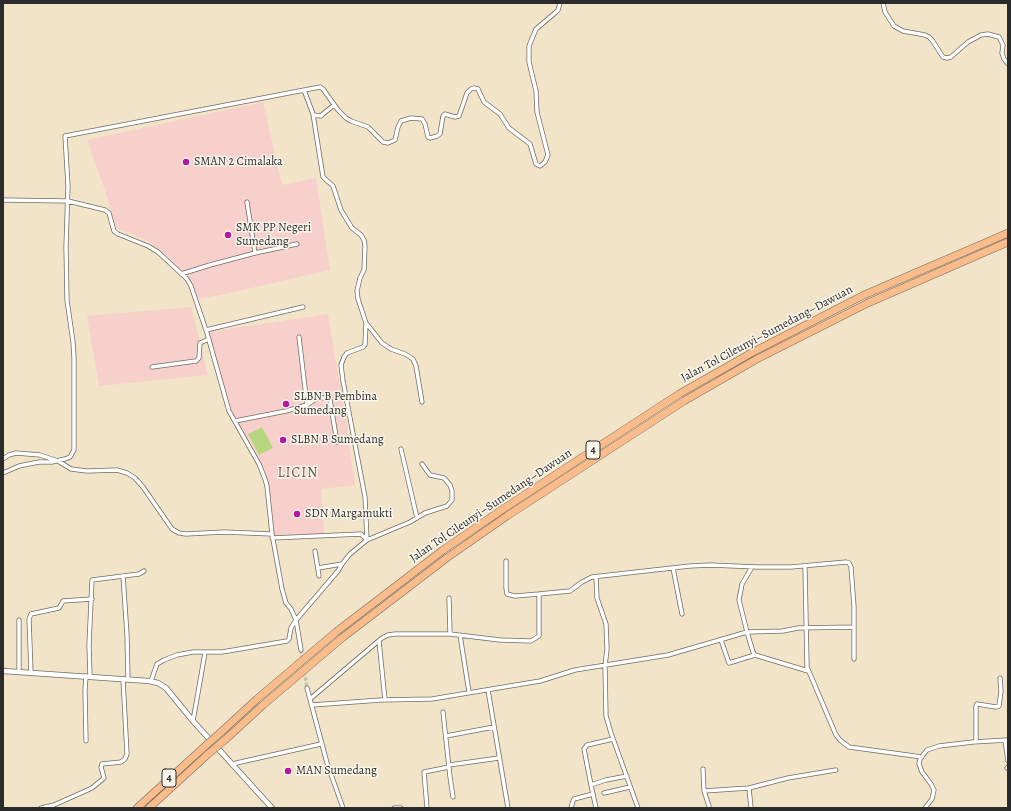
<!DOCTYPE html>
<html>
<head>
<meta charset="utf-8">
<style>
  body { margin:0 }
  #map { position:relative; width:1011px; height:811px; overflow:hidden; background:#f1e4c9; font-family:Alegreya,serif }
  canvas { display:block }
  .frame { position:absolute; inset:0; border:4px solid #2b2b2b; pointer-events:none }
</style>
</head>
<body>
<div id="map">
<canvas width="1011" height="811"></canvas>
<div class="frame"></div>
</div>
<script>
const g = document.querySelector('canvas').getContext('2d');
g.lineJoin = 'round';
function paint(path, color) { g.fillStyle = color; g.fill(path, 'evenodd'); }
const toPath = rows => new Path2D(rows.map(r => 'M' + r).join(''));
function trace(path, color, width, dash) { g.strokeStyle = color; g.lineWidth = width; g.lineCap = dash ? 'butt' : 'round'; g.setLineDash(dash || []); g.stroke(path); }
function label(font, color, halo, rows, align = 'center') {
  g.font = font + ' Alegreya,serif'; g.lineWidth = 3; g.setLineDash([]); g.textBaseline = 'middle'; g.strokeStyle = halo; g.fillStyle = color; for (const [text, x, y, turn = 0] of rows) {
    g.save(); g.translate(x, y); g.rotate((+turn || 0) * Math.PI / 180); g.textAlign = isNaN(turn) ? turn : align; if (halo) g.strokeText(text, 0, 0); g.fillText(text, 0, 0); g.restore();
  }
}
paint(toPath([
  [263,102,282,185,316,178,330,270,221,295,198,299,193,285,189,278,165,254,146,240,119,229,114,221,106,193,87,140],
  [191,307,208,375,99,386,87,316],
  [328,314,346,421,355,485,321,489,324,534,272,536,266,480,259,458,233,414,225,396,220,371,208,332]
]), '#f7d0cb');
paint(toPath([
  [262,427,273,448,259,455,248,434]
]), '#b8d67d');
trace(toPath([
  [301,650,307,688]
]), '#c9bfa9', 3.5, [3.5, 2]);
const minor = toPath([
  [883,3,885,12,894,26,903,31,925,35,929,37,932,40,943,57,947,58,951,57,968,42,981,35,988,34,999,37,1003,45,1002,53,1004,59,1008,64],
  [304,90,313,114,323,177,333,186,341,210,352,228,361,235,364,240,365,246,364,270,360,278,357,291,358,299,366,323,382,343,391,349,405,354,413,359,416,366,422,402],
  [313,115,321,116,323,114,334,105],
  [3,200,68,201,105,210,109,213,114,231,118,234,148,246,158,252,187,279,191,286,207,333,229,411,259,464,265,479,267,486,272,534,282,589,286,603,291,609,296,620,301,650],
  [255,253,297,244],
  [181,274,210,265,255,253,247,202],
  [206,330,303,307],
  [299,337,307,405],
  [152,367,196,361,199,358,200,343,209,339],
  [235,421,286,411,307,405,317,398,328,398,330,400,337,442],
  [401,449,417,518],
  [3,459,9,455,16,453,40,455,58,461,71,469,87,471,117,470,127,473,135,478,143,487,172,529,179,533,186,534,224,532,272,534],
  [3,473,19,466,39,462,52,462,65,459,70,457,74,450,74,358,73,342,67,300,66,247,68,186,65,136,320,87,323,89,338,110,346,118,351,121,368,127,383,142,388,143,395,140,398,127,401,121,411,118,422,119,425,124,428,137,430,138,437,136,440,134,443,116,445,114,455,117,459,116,467,93,471,89,474,88,478,89,484,102,500,114,509,128,530,144,536,164,540,166,545,162,548,155,537,112,536,91,529,62,529,46,536,29,555,13,558,10,560,3],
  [272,538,361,534,367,540,410,522,425,513,447,506,452,500,452,491,450,485,444,478,430,475,422,464],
  [315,551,319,576],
  [506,561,506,588,507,594,515,596,539,594],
  [752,567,742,584,739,600,747,632,753,652,755,655,808,671],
  [805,567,807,667,836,735,840,740,849,747,922,757],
  [318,568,342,564,350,554,367,540,365,497,343,381,341,365,344,357,347,353,363,347,365,345,366,323],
  [673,568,682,614],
  [123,576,127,635,128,679],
  [596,577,597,598,606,624,607,649,605,666,606,716,611,733,638,808],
  [449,598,450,634],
  [19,620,19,672],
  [460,635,469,692],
  [721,640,729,663,755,655],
  [379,641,385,700],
  [31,673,29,619,31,614,59,608,63,601,92,599],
  [86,676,85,690,86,741],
  [90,676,89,645,92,580,139,574,144,571],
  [151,681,157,664,164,660,177,655,193,652,222,652,287,641,289,639,291,628,296,620,338,571,342,564],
  [307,688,327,763,343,808],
  [488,690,508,808],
  [310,699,382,638,388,635,395,634,450,634,500,640,531,641,539,636,539,594,570,591,582,582,592,577,690,566,710,565,757,567,791,567,846,562,849,563,851,567,854,607,854,659],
  [312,705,381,700,432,699,540,681,575,670,668,655,747,632,783,631,798,628,853,627],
  [443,712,450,777,453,797],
  [193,721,205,653],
  [446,736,494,727],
  [1005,740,1008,761],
  [976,742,976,706,977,704,996,707,999,706,1001,691,1000,678],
  [232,764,321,744],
  [449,765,499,758],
  [1007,768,1008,767],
  [703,769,704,791,709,806],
  [591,785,584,749,587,745,613,739],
  [749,788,751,808],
  [704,791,749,788,788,778,836,770],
  [604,793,630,787],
  [41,808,54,805,92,788,104,778,101,767,102,764,121,762,125,759,127,754,123,679],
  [394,808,401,808],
  [427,808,424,772,449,767],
  [571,808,573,801,574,799,593,794],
  [596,808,591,785,606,780,627,776],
  [925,808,932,799,934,790,931,784,922,772,919,764,920,759,927,750,939,746,973,742,1008,740]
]);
const tertiary = toPath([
  [3,671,149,681,158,683,166,688,193,721,272,808]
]);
const motorway = toPath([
  [220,733,257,699,336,632,443,550,503,509,679,394,753,352,864,295,1008,233],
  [226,739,263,705,342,638,448,557,507,516,684,401,757,359,868,303,1008,242],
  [137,808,202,749],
  [149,808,207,755]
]);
trace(minor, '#706c62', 5);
trace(tertiary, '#706c62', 6);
trace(motorway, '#706c62', 8);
trace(minor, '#fff', 3.5);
trace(tertiary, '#fff', 4.5);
trace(motorway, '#f9bc8a', 7);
const motorwayBridge = toPath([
  [202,749,220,733],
  [207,755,226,739]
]);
trace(motorwayBridge, '#706c62', 8, []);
trace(motorwayBridge, '#f9bc8a', 7);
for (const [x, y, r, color] of [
  [186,162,4,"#b5179e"],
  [228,235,4,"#b5179e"],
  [286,404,4,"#b5179e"],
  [283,440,4,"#b5179e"],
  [297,514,4,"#b5179e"],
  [288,771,4,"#b5179e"]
]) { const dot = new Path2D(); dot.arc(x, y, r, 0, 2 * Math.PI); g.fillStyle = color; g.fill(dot); trace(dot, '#fbf7ec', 1.5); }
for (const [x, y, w] of [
  [593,450,14],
  [169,778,14]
]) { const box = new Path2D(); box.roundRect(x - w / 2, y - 9, w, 18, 3); g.fillStyle = '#fbf7ec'; g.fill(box); trace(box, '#2b2b2b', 1); }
label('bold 11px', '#2b2b2b', null, [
  ["4",593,450],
  ["4",169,778]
]);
label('12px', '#2b2b2b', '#fbf7ec', [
  ["SMAN 2 Cimalaka",194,162],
  ["SMK PP Negeri",236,228],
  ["Sumedang",236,242],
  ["SLBN B Pembina",294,397],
  ["Sumedang",294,411],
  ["SLBN B Sumedang",291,440],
  ["SDN Margamukti",305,514],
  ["MAN Sumedang",296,771]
], 'left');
label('12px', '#2b2b2b', '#fbf7ec', [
  ["Jalan Tol Cileunyi–Sumedang–Dawuan",767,334,-28],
  ["Jalan Tol Cileunyi–Sumedang–Dawuan",491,506,-34]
]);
g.letterSpacing = '1px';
label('14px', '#6c5046', '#fbf7ec', [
  ["LICIN",298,474]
]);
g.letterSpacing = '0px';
</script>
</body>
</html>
